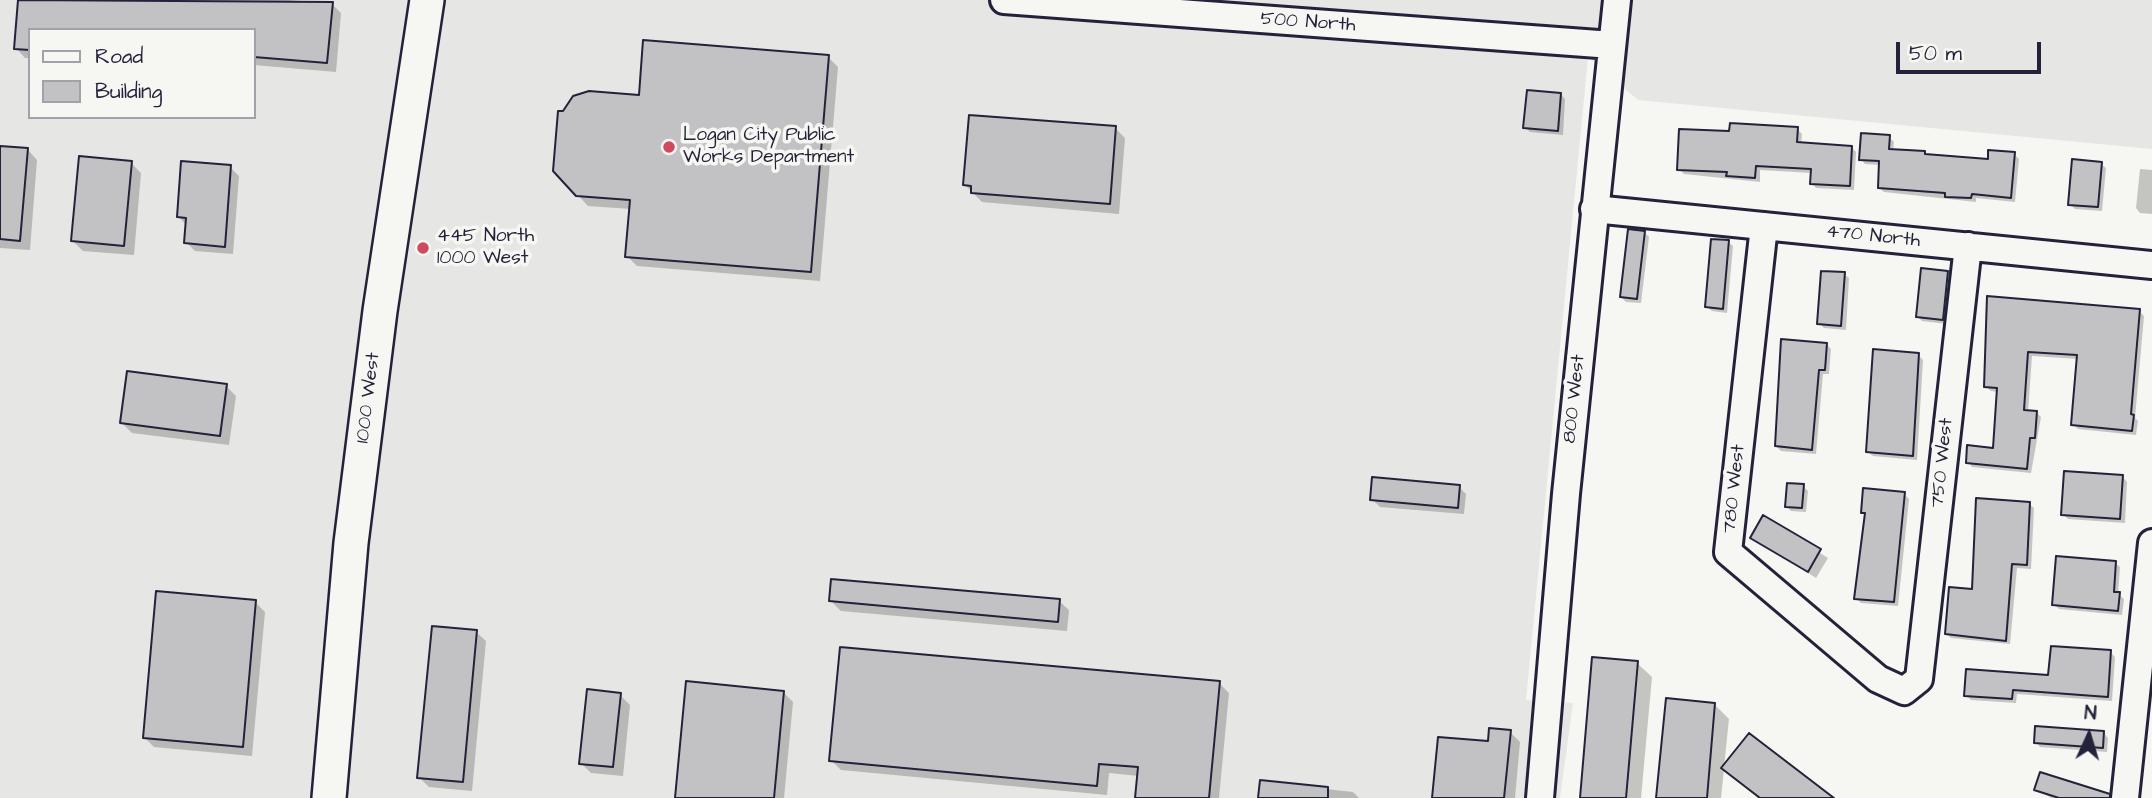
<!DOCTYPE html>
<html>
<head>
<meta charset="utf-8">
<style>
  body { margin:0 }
  #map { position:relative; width:2152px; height:798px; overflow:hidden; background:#f6f6f2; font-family:"Architects Daughter",sans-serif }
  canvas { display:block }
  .legend { position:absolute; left:28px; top:28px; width:228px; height:91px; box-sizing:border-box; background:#f6f6f2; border:2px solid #a1a1a9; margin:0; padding:9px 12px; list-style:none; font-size:21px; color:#22223b }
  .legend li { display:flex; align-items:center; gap:14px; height:35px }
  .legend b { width:35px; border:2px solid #a1a1a9 }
  .north { position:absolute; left:2054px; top:700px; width:70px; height:70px; -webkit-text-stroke:5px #f6f6f2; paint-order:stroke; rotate:4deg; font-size:19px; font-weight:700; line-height:28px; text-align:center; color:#22223b }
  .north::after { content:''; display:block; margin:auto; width:24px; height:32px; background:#22223b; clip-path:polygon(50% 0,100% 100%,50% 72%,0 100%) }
  .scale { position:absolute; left:1896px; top:42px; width:145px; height:32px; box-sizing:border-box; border:4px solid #22223b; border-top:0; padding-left:9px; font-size:21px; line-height:24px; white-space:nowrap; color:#22223b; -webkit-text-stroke:5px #f6f6f2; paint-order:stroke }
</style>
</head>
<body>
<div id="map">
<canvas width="2152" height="798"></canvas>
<ul class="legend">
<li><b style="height:9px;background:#f6f6f2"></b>Road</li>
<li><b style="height:19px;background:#c2c2c4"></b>Building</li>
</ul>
<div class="north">N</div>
<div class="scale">50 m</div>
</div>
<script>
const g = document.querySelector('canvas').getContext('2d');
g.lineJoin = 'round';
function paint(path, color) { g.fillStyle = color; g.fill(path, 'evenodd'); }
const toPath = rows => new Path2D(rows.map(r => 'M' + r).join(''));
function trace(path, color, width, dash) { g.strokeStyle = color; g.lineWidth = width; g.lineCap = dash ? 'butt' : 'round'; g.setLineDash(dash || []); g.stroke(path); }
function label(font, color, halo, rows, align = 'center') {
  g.font = font + ' "Architects Daughter",sans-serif'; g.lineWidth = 7; g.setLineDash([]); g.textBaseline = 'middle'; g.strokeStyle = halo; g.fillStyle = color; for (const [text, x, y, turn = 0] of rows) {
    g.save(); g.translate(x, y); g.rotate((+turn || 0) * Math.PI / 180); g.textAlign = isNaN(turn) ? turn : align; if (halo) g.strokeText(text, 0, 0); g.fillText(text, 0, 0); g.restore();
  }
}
paint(toPath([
  [0,0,2152,0,2152,149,1638,100,1588,57,1526,700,1573,703,1560,798,0,798],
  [30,30,254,30,254,117,30,117]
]), '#e6e6e4');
paint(toPath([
  [20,0,289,0,332,4,341,13,336,72,254,65,254,30,30,30,30,58,25,58,16,48],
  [828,57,838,67,820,281,637,266,627,256,631,209,588,206,578,195,640,97],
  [1561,95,1565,99,1563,135,1530,132,1525,127],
  [1115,128,1125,138,1119,214,982,202,965,185],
  [1797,129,1802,134,1801,144,1852,148,1856,152,1854,190,1816,188,1812,183,1812,173,1760,170,1760,182,1684,174,1679,169,1731,133],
  [1889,137,1894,142,1893,151,1924,153,1928,156,1989,161,2014,154,2019,159,2015,202,1976,198,1976,202,1884,192,1879,188,1881,165,1865,164,1861,159],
  [0,148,28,150,37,160,30,250,0,248],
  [131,163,141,173,134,255,83,251,73,241],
  [2101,164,2106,168,2102,211,2075,209,2070,204],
  [230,167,239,176,233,254,195,251,186,242,187,226,179,217],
  [2140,169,2152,170,2152,214,2140,213,2136,208],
  [1644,232,1649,237,1641,303,1626,302,1621,297],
  [1728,242,1733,246,1727,313,1712,311,1707,307],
  [1948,273,1952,277,1947,324,1922,321,1918,317],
  [1844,274,1849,278,1846,330,1824,328,1819,323],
  [1989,298,2139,311,2144,316,2135,418,2138,421,2136,435,2078,429,2073,424,2078,359,2032,356,2028,412,2036,412,2041,417,2031,473,1972,467,1968,462,1994,450,1998,392,1991,391,1986,387],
  [1826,344,1831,349,1829,374,1823,374,1816,454,1781,451,1776,446],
  [1918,355,1923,360,1917,460,1873,456,1868,452],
  [226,386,236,396,229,445,132,433,122,423],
  [2123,477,2127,482,2125,523,2068,519,2063,514],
  [1803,486,1808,491,1806,512,1791,511,1786,506],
  [1459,487,1466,494,1464,514,1380,507,1372,499],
  [1904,494,1909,499,1898,606,1861,603,1856,598,1867,515,1863,512],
  [2029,504,2034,508,2031,569,2017,568,2010,644,1951,638,1946,634],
  [1764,518,1828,558,1816,578,1752,538],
  [2115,563,2120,567,2118,594,2124,599,2122,615,2059,609,2054,604],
  [831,601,1059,601,1069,610,1067,631,841,611],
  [255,602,265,612,252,756,154,747,144,737],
  [476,632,486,641,472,791,429,787,419,777],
  [2110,652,2115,657,2112,701,2017,694,2016,703,1971,700,1966,695,2050,677],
  [1637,663,1652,677,1641,798,1581,798],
  [1219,683,1229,693,1219,798,1137,798,1139,776,1109,773,1107,795,841,770,831,760],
  [783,692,793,702,784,798,678,798],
  [620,695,630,705,623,776,591,773,581,763],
  [1715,705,1729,719,1724,767,1831,798,1758,798,1724,769,1721,798,1658,798],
  [1510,732,1520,742,1515,798,1434,798,1490,743],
  [2104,733,2108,738,2107,752,2040,747,2036,742],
  [1262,782,1353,792,1359,798,1260,798],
  [2036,790,2104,798,2052,798]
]), '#0003');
const building = toPath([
  [18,0,333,2,327,63,254,57,254,30,30,30,30,50,14,49,18,0],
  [643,40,829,55,811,272,625,257,630,200,576,196,553,171,558,111,563,111,573,96,589,91,639,95,643,40],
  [1527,90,1561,93,1558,131,1523,128,1527,90],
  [969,115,1116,126,1110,204,971,193,971,186,963,185,969,115],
  [1730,123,1798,127,1797,142,1852,146,1850,186,1810,184,1811,169,1756,166,1755,178,1726,176,1727,172,1677,170,1679,129,1729,131,1730,123],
  [1861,133,1890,135,1889,149,1925,151,1925,154,1988,159,1988,150,2015,152,2011,198,1972,194,1971,198,1945,197,1945,193,1878,188,1879,161,1859,160,1861,133],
  [0,146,28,148,20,241,0,239,0,146],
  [79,156,132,161,124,246,71,241,79,156],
  [2072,159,2102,162,2098,207,2068,205,2072,159],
  [181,161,231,165,225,247,184,243,186,218,177,217,181,161],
  [1628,229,1645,231,1637,299,1620,297,1628,229],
  [1711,239,1729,240,1723,309,1705,307,1711,239],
  [1921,268,1948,271,1943,320,1916,317,1921,268],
  [1821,271,1845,272,1841,326,1817,324,1821,271],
  [1987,296,2140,309,2131,414,2134,415,2132,431,2071,425,2077,355,2028,352,2024,410,2037,411,2035,438,2030,438,2027,469,1966,463,1967,445,1993,448,1997,388,1984,387,1987,296],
  [1781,339,1827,343,1825,370,1819,370,1812,450,1775,446,1781,339],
  [1873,349,1919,353,1913,456,1866,452,1873,349],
  [127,371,227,384,220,436,120,423,127,371],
  [2064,471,2123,475,2120,519,2061,515,2064,471],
  [1372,477,1460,485,1458,508,1370,500,1372,477],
  [1787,483,1804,484,1802,508,1785,507,1787,483],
  [1863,488,1905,492,1894,602,1854,599,1865,513,1861,513,1863,488],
  [1976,498,2030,502,2027,565,2012,564,2006,641,1945,634,1949,587,1972,589,1976,498],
  [1763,515,1821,549,1808,572,1750,538,1763,515],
  [2056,556,2116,561,2114,592,2120,592,2118,611,2052,605,2056,556],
  [831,579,1060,599,1058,622,829,601,831,579],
  [156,591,256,600,243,747,143,738,156,591],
  [432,626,477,630,463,782,417,778,432,626],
  [2051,646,2111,650,2108,697,2013,690,2012,699,1964,696,1966,669,2048,675,2051,646],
  [840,647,1220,681,1209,798,1135,798,1138,767,1099,764,1097,786,829,761,840,647],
  [1592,657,1638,661,1626,798,1580,798,1592,657],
  [686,681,784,691,774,798,675,798,686,681],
  [587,689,621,693,613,767,579,764,587,689],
  [1666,698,1715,703,1707,798,1656,798,1666,698],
  [2035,726,2104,731,2103,748,2034,743,2035,726],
  [1489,728,1511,730,1504,798,1432,798,1438,737,1488,741,1489,728],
  [1749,733,1834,798,1760,798,1721,768,1749,733],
  [2040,772,2110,794,2110,798,2059,798,2034,790,2040,772],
  [1260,780,1328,787,1328,798,1258,798,1260,780]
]);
paint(building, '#c2c2c4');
trace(building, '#22223b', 2);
const minor = toPath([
  [1004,0,1612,45],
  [1594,209,2152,265],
  [1764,226,1728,552,1878,679,1904,691,1919,679,1968,246],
  [1540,798,1566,494,1617,0],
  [2125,798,2152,543]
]);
const major = toPath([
  [329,798,351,543,380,311,427,0]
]);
trace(minor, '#22223b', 32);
trace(major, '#22223b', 38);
trace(minor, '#f6f6f2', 26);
trace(major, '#f6f6f2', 33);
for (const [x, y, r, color] of [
  [669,147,7,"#d1495b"],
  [423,248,7,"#d1495b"]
]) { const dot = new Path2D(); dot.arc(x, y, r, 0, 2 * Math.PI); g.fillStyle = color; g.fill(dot); trace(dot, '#f6f6f2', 2.5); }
label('19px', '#22223b', '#f6f6f2', [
  ["500 North",1308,23,4],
  ["470 North",1873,237,6],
  ["1000 West",369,398,-83],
  ["800 West",1575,399,-84],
  ["750 West",1943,463,-84],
  ["780 West",1735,489,-84]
]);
label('19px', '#22223b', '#f6f6f2', [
  ["Logan City Public",683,136],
  ["Works Department",683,158],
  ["445 North",437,237],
  ["1000 West",437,259]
], 'left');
</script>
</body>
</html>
